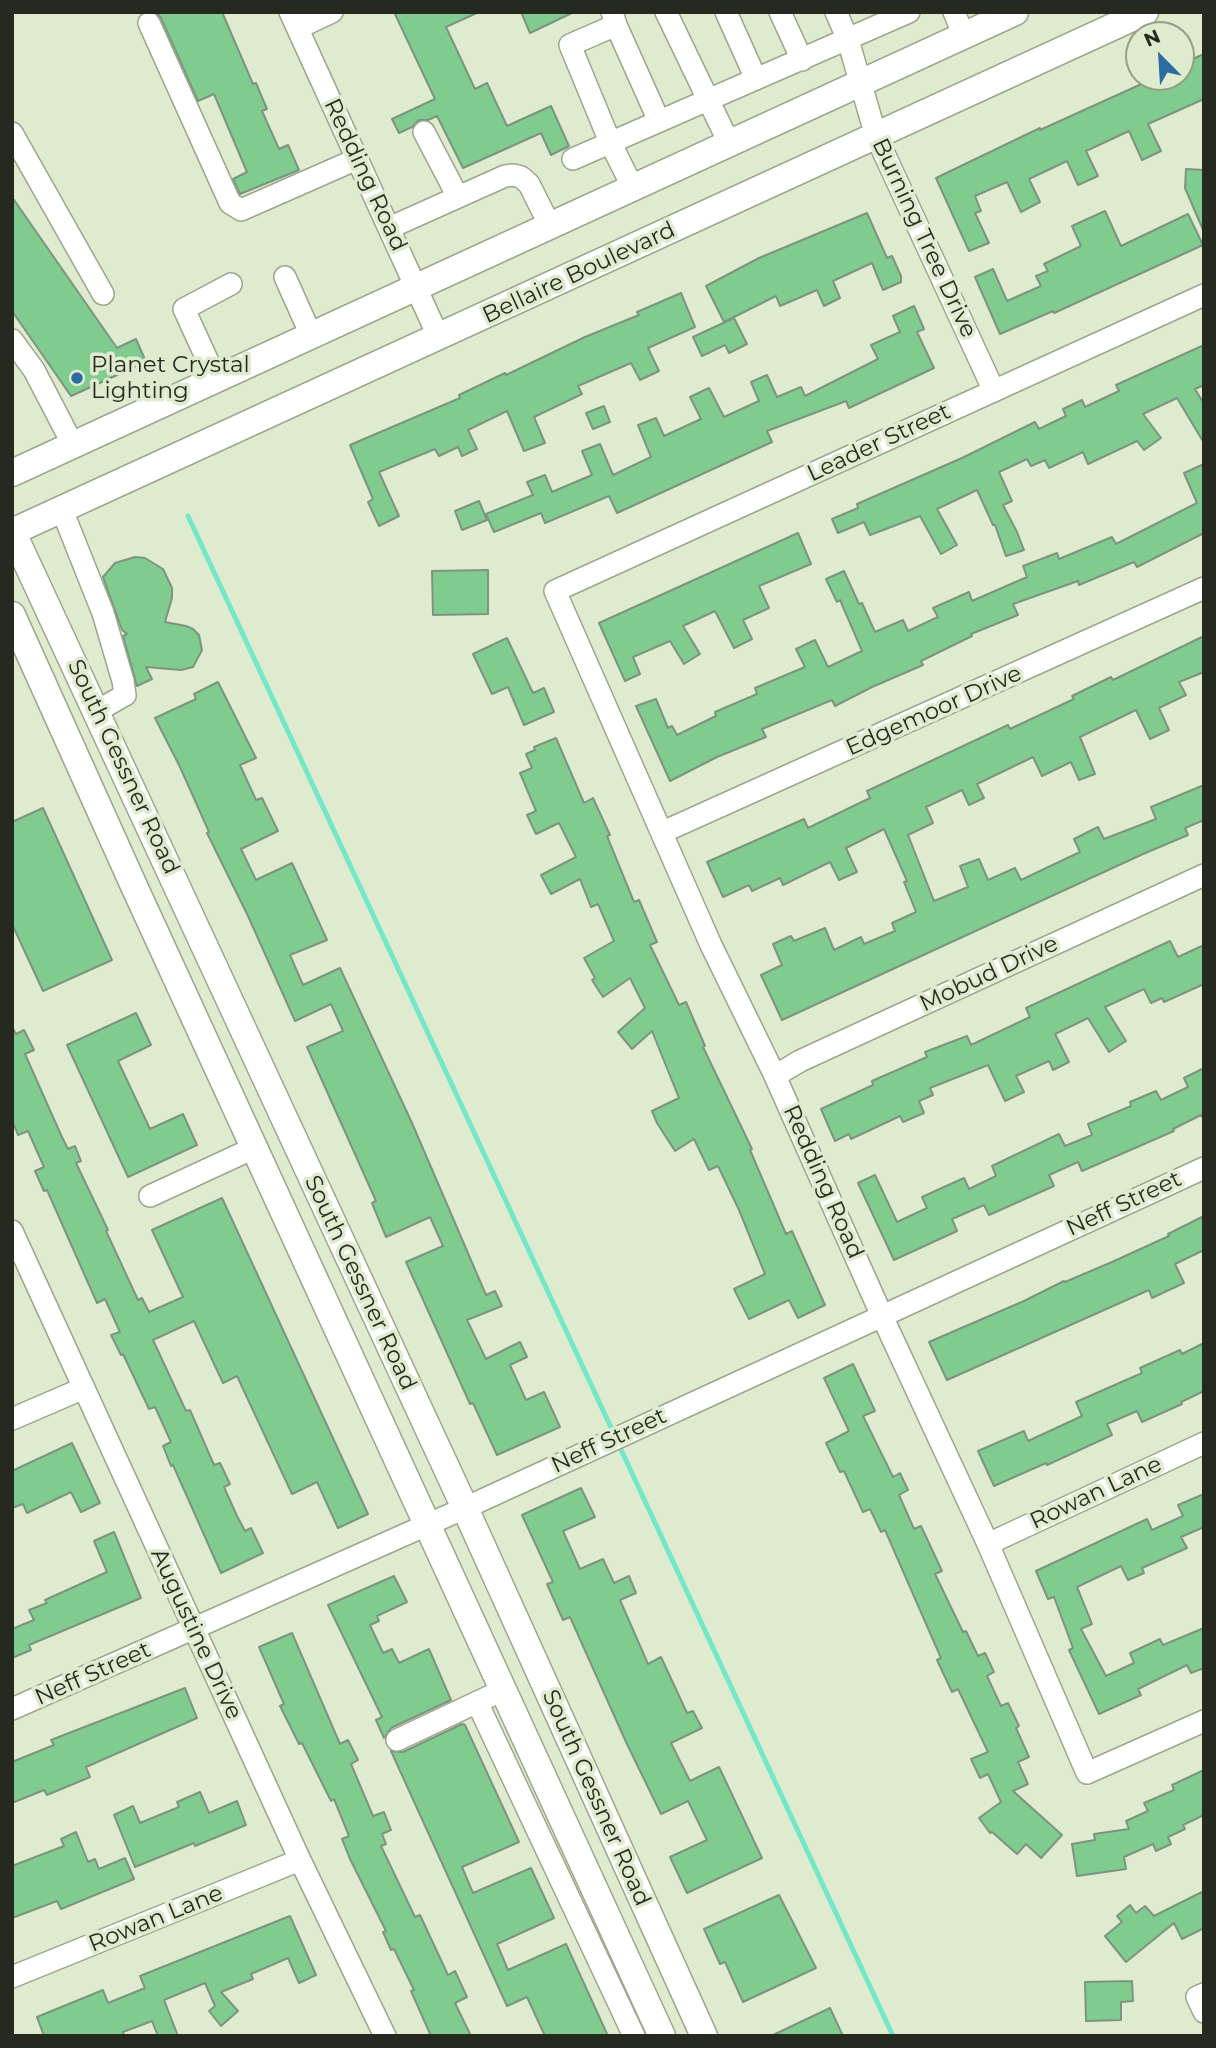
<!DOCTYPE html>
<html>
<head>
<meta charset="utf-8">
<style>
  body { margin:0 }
  #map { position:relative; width:1216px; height:2048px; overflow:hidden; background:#dfebce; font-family:Montserrat,sans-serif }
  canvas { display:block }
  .frame { position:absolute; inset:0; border:14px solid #25291f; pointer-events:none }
  .north { position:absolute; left:1125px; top:21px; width:70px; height:70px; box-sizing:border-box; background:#dfebce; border:2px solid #959d88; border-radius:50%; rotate:336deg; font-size:19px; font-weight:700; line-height:28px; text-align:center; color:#25291f }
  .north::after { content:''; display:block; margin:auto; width:24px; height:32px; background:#2b6da3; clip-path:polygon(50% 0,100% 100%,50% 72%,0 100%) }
</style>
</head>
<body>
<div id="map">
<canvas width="1216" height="2048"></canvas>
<div class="frame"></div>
<div class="north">N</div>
</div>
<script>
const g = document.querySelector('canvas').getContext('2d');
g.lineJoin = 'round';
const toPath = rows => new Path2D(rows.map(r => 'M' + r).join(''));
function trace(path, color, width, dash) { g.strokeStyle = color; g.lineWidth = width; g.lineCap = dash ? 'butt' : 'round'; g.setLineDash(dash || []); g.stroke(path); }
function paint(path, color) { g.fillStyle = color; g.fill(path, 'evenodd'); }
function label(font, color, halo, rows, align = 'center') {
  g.font = font + ' Montserrat,sans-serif'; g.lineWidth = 7; g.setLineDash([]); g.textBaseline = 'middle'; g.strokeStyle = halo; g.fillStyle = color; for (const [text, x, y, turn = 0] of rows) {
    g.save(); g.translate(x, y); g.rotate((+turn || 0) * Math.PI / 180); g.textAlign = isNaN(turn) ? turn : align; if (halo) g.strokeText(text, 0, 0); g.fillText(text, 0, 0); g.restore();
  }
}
trace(toPath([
  [188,516,614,1434],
  [618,1443,893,2036]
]), '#74e7c8', 5);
const building = toPath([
  [156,12,222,12,253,84,256,83,267,109,262,111,279,149,288,145,299,170,240,194,233,179,247,172,214,94,198,101,161,18,156,12],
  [394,12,479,12,446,27,475,89,487,83,507,126,551,106,569,146,551,155,541,133,463,168,437,116,428,120,419,120,412,127,399,133,392,119,435,99,394,12],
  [521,12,574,12,530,33,521,12],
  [1204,54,1204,99,1148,124,1161,151,1142,160,1129,131,1086,151,1098,176,1078,185,1067,161,1029,179,1040,202,1021,212,1007,182,975,196,981,211,975,213,989,243,969,251,936,178,1040,128,1040,130,1157,77,1181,77,1181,64,1204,54],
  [1186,169,1204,170,1204,232,1185,188,1186,169],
  [12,197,117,348,136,339,146,362,71,396,12,311,12,197],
  [1105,211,1121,246,1188,214,1203,245,1054,313,1053,311,1000,334,975,277,993,269,1007,301,1041,286,1036,276,1048,271,1044,264,1081,246,1072,226,1105,211],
  [867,213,887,258,892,256,901,276,901,282,883,290,872,263,833,281,840,298,824,306,817,290,780,306,776,296,724,322,706,286,759,258,867,213],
  [681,293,695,327,648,348,659,371,640,380,631,363,578,386,582,394,534,417,545,443,524,451,507,411,468,430,477,449,462,456,458,447,439,456,435,449,379,472,399,516,379,526,368,502,373,499,350,445,460,398,459,395,505,373,506,375,585,337,639,315,637,312,681,293],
  [914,306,924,329,917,332,934,368,849,408,846,401,767,431,772,442,617,513,609,496,545,523,541,513,494,532,486,514,533,495,527,482,545,475,552,492,592,475,582,451,600,444,613,475,651,457,638,425,656,418,664,436,701,419,690,397,709,388,724,417,759,401,751,382,767,375,777,397,801,387,805,396,878,359,871,345,900,332,893,316,914,306],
  [734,318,747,344,729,353,725,345,702,356,693,337,734,318],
  [1204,345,1204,385,1195,389,1204,404,1204,443,1177,398,1143,414,1161,438,1144,450,1137,441,1088,464,1083,452,1049,468,1045,460,1031,466,1027,459,999,472,1012,501,1003,505,1017,532,1024,550,1006,556,995,525,993,525,977,490,937,509,957,545,941,554,920,516,870,535,864,522,838,533,832,519,858,508,857,504,962,458,1035,422,1039,429,1066,416,1063,409,1082,400,1085,407,1119,391,1116,385,1204,345],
  [604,406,610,422,593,429,586,413,604,406],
  [1204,464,1204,533,1137,567,1134,562,1079,585,1078,581,1013,604,1018,615,971,634,972,636,921,661,923,665,872,687,835,706,832,700,762,729,766,737,717,757,670,781,636,706,656,699,668,728,672,726,677,735,716,716,715,712,757,694,755,688,805,667,796,649,815,640,828,667,862,651,840,600,837,602,826,579,844,571,859,604,862,603,875,632,903,620,908,631,938,617,933,608,969,592,972,601,1027,577,1023,566,1057,553,1059,559,1112,537,1116,544,1197,503,1184,473,1204,464],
  [479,501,487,520,462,530,455,511,479,501],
  [798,533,811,564,759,586,769,608,743,620,752,639,734,648,715,611,683,626,700,654,684,664,670,641,633,657,640,674,625,681,599,623,798,533],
  [135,557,145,558,163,569,172,588,172,598,165,622,186,626,193,629,199,635,202,650,193,667,181,670,146,667,152,679,137,686,123,636,127,634,122,630,103,577,115,563,135,557],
  [488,570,488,614,433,615,432,571,488,570],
  [1204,636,1204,672,1179,682,1186,695,1159,708,1169,730,1150,739,1136,710,1080,737,1095,774,1079,780,1071,762,1042,776,1033,757,977,784,984,798,969,805,962,790,926,807,933,823,908,835,934,901,968,887,960,866,979,859,988,880,1015,868,1021,880,1080,852,1074,839,1098,827,1104,839,1156,819,1151,807,1204,785,1204,820,1185,828,1188,835,1143,854,782,1020,761,975,782,965,773,944,791,936,794,941,825,928,834,950,861,937,864,944,895,931,892,923,916,912,904,882,907,881,884,829,846,848,857,872,839,880,830,862,783,885,780,878,752,891,749,885,723,897,707,862,804,819,808,828,870,798,867,791,1008,725,1010,729,1074,699,1072,696,1111,677,1113,680,1204,636],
  [507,638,533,693,544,688,554,712,524,725,508,687,492,694,473,654,507,638],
  [218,682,256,758,240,765,256,800,262,798,278,831,241,849,256,880,292,863,327,940,290,955,303,985,340,968,412,1123,486,1295,495,1291,502,1306,467,1320,486,1359,520,1342,527,1357,510,1365,526,1400,544,1392,560,1427,497,1455,473,1403,470,1404,406,1262,443,1246,430,1217,386,1237,372,1203,376,1201,307,1047,343,1031,331,1004,295,1021,248,916,207,833,209,832,180,767,155,718,196,699,194,694,218,682],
  [556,738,584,803,593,798,610,835,607,836,634,902,639,900,657,942,650,945,679,1005,686,1002,705,1046,703,1047,752,1149,750,1150,786,1234,792,1231,825,1305,798,1318,789,1300,749,1319,734,1289,765,1274,739,1210,718,1166,709,1170,694,1139,675,1151,657,1123,652,1111,679,1098,652,1031,632,1049,618,1032,645,1008,630,978,603,997,592,980,595,978,584,958,614,941,598,904,591,907,580,879,551,894,541,875,576,857,559,823,536,834,527,815,536,811,520,773,532,768,526,754,535,750,534,747,556,738],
  [43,808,112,960,43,991,12,924,12,822,43,808],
  [1170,941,1178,957,1204,945,1204,984,1164,1002,1162,998,1151,1003,1144,989,1105,1007,1126,1041,1109,1052,1088,1018,1055,1034,1069,1062,1053,1070,1049,1061,1016,1076,1024,1092,1005,1101,988,1065,930,1088,933,1095,919,1101,924,1113,903,1122,900,1116,851,1139,849,1134,835,1141,821,1109,873,1085,872,1081,927,1057,925,1052,967,1036,971,1045,1030,1017,1026,1008,1170,941],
  [136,1013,151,1045,118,1061,150,1129,183,1114,197,1145,128,1177,67,1045,136,1013],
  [12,1027,16,1034,24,1030,34,1050,25,1054,61,1135,68,1149,75,1146,81,1161,76,1163,108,1230,106,1231,138,1300,142,1298,149,1312,183,1297,152,1230,222,1198,368,1514,338,1528,317,1482,292,1494,237,1376,223,1383,194,1321,153,1340,186,1411,190,1410,214,1465,220,1463,230,1484,224,1487,237,1516,245,1531,251,1528,263,1553,221,1573,173,1465,171,1466,163,1446,171,1442,155,1407,149,1409,123,1354,121,1355,111,1335,120,1332,105,1299,97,1303,47,1190,44,1191,35,1171,44,1167,28,1131,18,1135,12,1120,12,1027],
  [1204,1068,1204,1120,1201,1115,1173,1129,1174,1131,1082,1171,1078,1162,1049,1175,1054,1186,989,1215,984,1205,952,1219,957,1231,894,1260,858,1183,875,1175,897,1222,927,1208,922,1197,964,1178,969,1189,996,1176,992,1166,1059,1134,1065,1146,1092,1135,1088,1124,1131,1106,1130,1102,1156,1091,1161,1100,1188,1087,1184,1078,1204,1068],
  [1204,1216,1204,1250,1175,1264,1184,1283,1152,1298,1149,1290,947,1380,929,1342,1024,1301,1064,1281,1065,1282,1112,1262,1169,1236,1168,1234,1204,1216],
  [1204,1343,1204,1391,1181,1402,1182,1404,1142,1422,1137,1411,1107,1424,1112,1435,1047,1465,1046,1463,994,1486,978,1451,1024,1431,1028,1441,1082,1416,1076,1402,1142,1373,1140,1368,1180,1350,1182,1354,1204,1343],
  [853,1364,875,1411,863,1416,893,1477,900,1473,908,1490,899,1495,914,1529,921,1526,942,1571,935,1574,963,1632,966,1631,978,1656,985,1653,994,1672,987,1676,1001,1706,1008,1703,1019,1726,1016,1728,1029,1757,1018,1762,1028,1784,1013,1791,1062,1835,1041,1858,1026,1844,1017,1854,992,1832,990,1833,979,1818,1001,1802,988,1774,980,1778,971,1759,988,1752,958,1689,952,1692,937,1660,941,1658,885,1530,881,1532,870,1509,863,1512,844,1471,840,1472,826,1443,849,1431,824,1378,853,1364],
  [72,1443,100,1503,81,1512,71,1492,27,1513,23,1504,12,1508,12,1471,72,1443],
  [581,1488,595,1517,563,1531,580,1569,603,1559,614,1583,629,1576,636,1593,620,1600,648,1664,661,1657,687,1713,693,1711,702,1728,671,1743,690,1781,719,1767,762,1858,687,1893,670,1857,707,1840,688,1801,661,1814,626,1742,570,1617,563,1620,547,1584,553,1582,522,1515,581,1488],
  [1204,1494,1204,1527,1181,1537,1187,1548,1142,1568,1144,1573,1128,1580,1121,1566,1077,1587,1092,1624,1081,1629,1106,1676,1134,1663,1130,1653,1160,1639,1163,1645,1204,1628,1204,1668,1191,1673,1187,1665,1138,1689,1141,1695,1099,1714,1069,1650,1073,1648,1054,1597,1048,1599,1036,1571,1147,1519,1152,1530,1183,1516,1178,1505,1204,1494],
  [114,1532,141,1598,29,1645,31,1650,12,1658,12,1629,34,1620,29,1610,47,1603,45,1600,107,1572,94,1541,114,1532],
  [394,1576,407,1602,377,1616,379,1621,370,1625,383,1653,392,1649,399,1663,429,1649,451,1700,391,1728,384,1738,376,1720,382,1717,328,1605,394,1576],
  [292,1633,340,1744,348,1740,358,1760,351,1764,373,1816,384,1812,391,1830,382,1834,386,1844,381,1846,415,1917,420,1915,448,1975,455,1971,467,1997,455,2003,471,2036,431,2036,411,1991,414,1990,394,1949,391,1950,383,1932,386,1931,350,1859,342,1839,349,1836,334,1799,331,1801,302,1743,299,1744,280,1706,284,1704,259,1647,292,1633],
  [185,1688,197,1718,86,1767,90,1777,47,1795,44,1790,12,1803,12,1762,54,1745,51,1740,185,1688],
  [462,1724,465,1725,519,1842,462,1867,473,1893,531,1868,554,1918,497,1944,508,1970,566,1944,608,2036,545,2036,527,1997,507,2006,391,1751,403,1752,462,1724],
  [1204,1770,1204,1815,1183,1825,1185,1829,1168,1837,1171,1844,1156,1851,1153,1844,1124,1857,1126,1869,1077,1876,1072,1844,1095,1840,1094,1834,1129,1829,1126,1821,1148,1811,1144,1803,1174,1790,1172,1785,1204,1770],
  [200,1792,209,1813,237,1801,246,1825,195,1846,194,1843,135,1867,114,1815,133,1806,140,1823,179,1807,177,1802,200,1792],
  [76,1832,88,1862,95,1859,99,1869,125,1858,134,1879,61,1909,57,1901,12,1918,12,1866,64,1846,61,1839,76,1832],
  [1204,1891,1204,1928,1182,1939,1174,1923,1126,1962,1105,1936,1122,1922,1117,1916,1130,1905,1136,1913,1145,1906,1154,1916,1204,1891],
  [779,1895,816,1968,743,2002,725,1962,720,1964,704,1929,779,1895],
  [290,1916,316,1975,299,1983,288,1958,251,1974,253,1979,221,1992,238,2011,221,2026,209,2011,215,2006,205,1983,164,2000,178,2036,158,2036,152,2021,123,2032,124,2036,44,2036,37,2017,103,1990,108,2003,145,1988,140,1976,290,1916],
  [1132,1981,1133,2001,1121,2002,1121,2020,1086,2021,1085,1982,1132,1981],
  [830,2008,843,2036,771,2036,830,2008]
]);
paint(building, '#80cc8f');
trace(building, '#7c9480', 2);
const minor = toPath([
  [290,12,439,338],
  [612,12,616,25,570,45,610,142,633,188],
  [666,12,729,143],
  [726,12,756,79],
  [780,12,802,60],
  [836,12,848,40,876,136,994,391],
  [954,12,964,36],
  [149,23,230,203,241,210,357,159],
  [616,25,659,121],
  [298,28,332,12],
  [424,132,458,197],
  [12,133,103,294],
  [573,159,909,12],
  [389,228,505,176,513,175,521,177,529,184,550,226],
  [285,277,311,335],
  [1204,295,555,591,711,945,775,1076,882,1316,988,1544,1087,1773,1204,1721],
  [12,340,34,370,73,445],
  [216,379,184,309,231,284],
  [62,510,103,613,123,681,125,695,97,711],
  [663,832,1204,588],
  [775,1076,800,1061,1204,875],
  [150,1196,256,1147],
  [12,1231,300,1860,385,2036],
  [12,1419,84,1388],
  [988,1544,1204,1443],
  [477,1702,634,2036],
  [12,1709,465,1508,1204,1168],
  [397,1740,503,1690],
  [12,1977,300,1860],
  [1204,1994,1197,1997,1204,2012]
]);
const major = toPath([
  [12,473,1015,12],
  [12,531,465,1508,704,2036],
  [12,532,1145,12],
  [12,615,134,886,662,2036]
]);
trace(minor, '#9ba68b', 24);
trace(major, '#9ba68b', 29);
trace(minor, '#fff', 21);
trace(major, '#fff', 26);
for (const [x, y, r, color] of [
  [77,378,7,"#2b6da3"]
]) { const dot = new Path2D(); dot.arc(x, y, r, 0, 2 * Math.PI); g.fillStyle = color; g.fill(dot); trace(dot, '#dfebce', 2.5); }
label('23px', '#25291f', '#dfebce', [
  ["Redding Road",365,175,65],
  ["Burning Tree Drive",924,238,65],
  ["Bellaire Boulevard",579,273,-25],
  ["Leader Street",879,443,-25],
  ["Edgemoor Drive",934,711,-24],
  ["South Gessner Road",123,767,65],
  ["Mobud Drive",989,974,-25],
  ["Redding Road",823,1182,66],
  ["Neff Street",1124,1204,-25],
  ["South Gessner Road",360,1283,65],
  ["Neff Street",609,1441,-25],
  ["Rowan Lane",1096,1493,-25],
  ["Augustine Drive",196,1634,65],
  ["Neff Street",93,1674,-24],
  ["South Gessner Road",596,1798,66],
  ["Rowan Lane",156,1919,-22]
]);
label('23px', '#25291f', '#dfebce', [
  ["Planet Crystal",91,365],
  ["Lighting",91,391]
], 'left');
</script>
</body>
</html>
